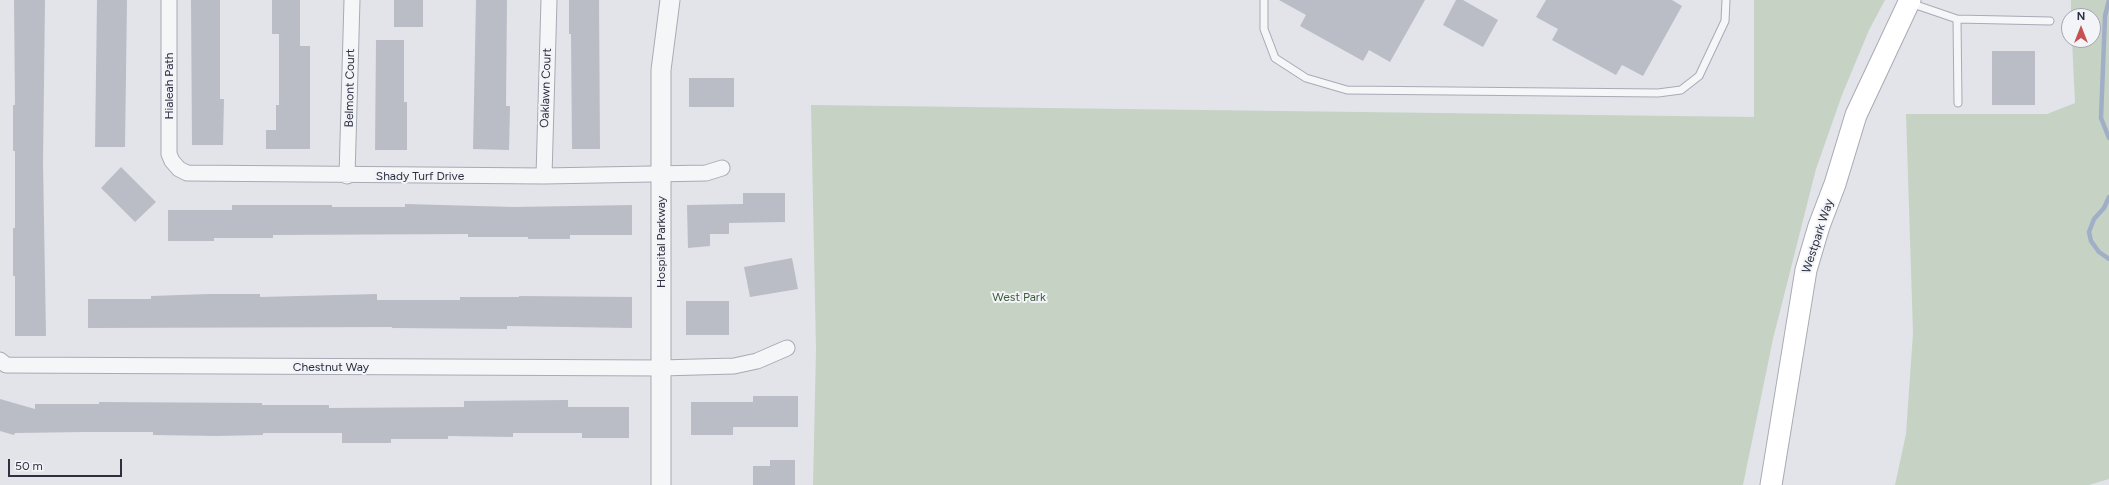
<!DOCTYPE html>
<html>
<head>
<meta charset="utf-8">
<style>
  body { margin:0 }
  #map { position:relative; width:2109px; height:485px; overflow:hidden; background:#e2e4ea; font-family:Figtree,sans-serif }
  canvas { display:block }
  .north { position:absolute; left:2061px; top:8px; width:40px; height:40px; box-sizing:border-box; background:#f2f4f7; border:1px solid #a3a6ae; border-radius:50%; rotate:0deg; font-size:11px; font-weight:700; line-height:16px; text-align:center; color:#2c3041 }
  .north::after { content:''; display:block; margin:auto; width:14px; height:18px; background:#c55153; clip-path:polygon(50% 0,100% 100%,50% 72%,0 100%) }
  .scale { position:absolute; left:8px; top:459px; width:114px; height:18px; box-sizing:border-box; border:2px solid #2c3041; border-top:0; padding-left:5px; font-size:12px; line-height:14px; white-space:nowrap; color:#2c3041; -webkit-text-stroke:3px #f2f4f7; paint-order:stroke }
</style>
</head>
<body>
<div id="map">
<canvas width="2109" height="485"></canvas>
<div class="north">N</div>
<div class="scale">50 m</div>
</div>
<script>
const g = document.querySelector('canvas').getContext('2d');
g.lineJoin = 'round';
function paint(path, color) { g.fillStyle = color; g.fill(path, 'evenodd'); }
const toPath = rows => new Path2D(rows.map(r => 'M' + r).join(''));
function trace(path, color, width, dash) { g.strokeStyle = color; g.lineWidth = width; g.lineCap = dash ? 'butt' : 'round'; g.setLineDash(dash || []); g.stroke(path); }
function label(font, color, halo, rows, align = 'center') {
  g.font = font + ' Figtree,sans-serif'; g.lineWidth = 4; g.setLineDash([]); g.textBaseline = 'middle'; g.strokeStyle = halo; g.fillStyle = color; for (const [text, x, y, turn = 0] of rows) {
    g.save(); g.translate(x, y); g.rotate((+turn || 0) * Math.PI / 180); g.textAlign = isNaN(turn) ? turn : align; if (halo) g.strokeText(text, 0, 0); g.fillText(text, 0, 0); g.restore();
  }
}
paint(toPath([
  [1754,0,1885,0,1869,30,1842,95,1816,169,1773,339,1743,485,813,485,816,349,811,105,1754,117],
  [2071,0,2109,0,2109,479,2089,485,1895,485,1906,434,1913,333,1906,114,2047,114,2075,103,2072,40,2093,40,2093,16,2071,16]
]), '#c6d3c4');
trace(toPath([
  [2109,0,2105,16,2101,118,2109,138],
  [2109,197,2104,208,2094,219,2089,232,2091,241,2099,252,2109,259]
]), '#a0aec7', 4.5);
paint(toPath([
  [14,0,45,0,43,163,46,336,15,336,15,276,13,276,13,228,15,228,15,151,13,151,13,105,15,105],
  [97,0,127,0,125,147,95,147],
  [191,0,220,0,220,99,224,99,223,145,192,145],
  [272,0,300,0,300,46,310,46,310,149,266,149,266,130,276,130,276,105,279,105,279,34,272,34],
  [394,0,423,0,423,27,394,27],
  [476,0,507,0,506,106,510,106,509,150,473,149],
  [569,0,599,0,600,149,572,149,571,34,569,34],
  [1279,0,1425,0,1390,62,1369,50,1363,61,1300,26,1306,15],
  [1456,0,1463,0,1498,20,1483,47,1443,25],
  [1546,0,1672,0,1682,6,1643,76,1622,65,1616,75,1552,40,1558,29,1536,17],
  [376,40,404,40,404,102,407,102,407,150,375,150],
  [1992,51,2035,51,2035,105,1992,105],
  [689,78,734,78,734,107,689,107],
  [121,167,156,202,135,222,101,188],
  [743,193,785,193,785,222,729,223,729,234,710,234,710,246,688,248,687,205,743,204],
  [405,204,514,207,632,205,632,235,570,235,570,239,528,239,528,237,468,237,468,234,273,235,273,238,214,238,214,241,168,241,168,210,232,210,232,205,332,205,332,207,405,207],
  [792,258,798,289,750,297,744,267],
  [209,294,260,294,260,297,377,294,377,300,460,300,460,297,519,297,519,296,632,297,632,328,507,326,507,329,392,328,392,327,88,328,88,299,151,299,151,296],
  [686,301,729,301,729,335,686,335],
  [753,396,798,396,798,427,733,427,733,435,691,435,691,402,753,402],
  [0,399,35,409,35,404,99,404,99,402,262,403,262,405,329,405,329,408,464,407,464,401,568,400,568,407,629,407,629,438,582,438,582,433,513,433,513,437,448,436,448,439,391,439,391,443,342,443,342,433,263,433,263,435,217,436,153,435,153,432,84,432,15,433,14,435,0,431],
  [770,460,795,460,795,485,753,485,753,466,770,466]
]), '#babdc6');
const service = toPath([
  [1264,0,1264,29,1275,58,1306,78,1347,90,1658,93,1681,90,1699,76,1725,21,1726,0],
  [1910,3,1957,19,2050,21],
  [1957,19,1958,103]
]);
const minor = toPath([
  [169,0,169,154,172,161,179,169,187,173,544,176,706,173,722,168],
  [347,176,352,0],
  [544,176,549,0],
  [0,360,6,365,661,368,734,366,757,361,787,348]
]);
const tertiary = toPath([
  [661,485,661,70,670,0]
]);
const secondary = toPath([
  [1771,485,1806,270,1819,226,1835,184,1856,115,1910,0]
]);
trace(service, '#a8aab4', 9);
trace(minor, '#a8aab4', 17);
trace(tertiary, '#a8aab4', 21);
trace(secondary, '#a8aab4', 23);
trace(service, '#f5f6f8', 7);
trace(minor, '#f5f6f8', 15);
trace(tertiary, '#f5f6f8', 19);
trace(secondary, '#fff', 21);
label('12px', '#2c3041', '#f2f4f7', [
  ["Hialeah Path",169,86,-90],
  ["Belmont Court",350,88,-89],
  ["Oaklawn Court",546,88,-88],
  ["Shady Turf Drive",420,176],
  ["Westpark Way",1818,236,-72],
  ["Hospital Parkway",661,242,-90],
  ["Chestnut Way",331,367]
]);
label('12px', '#3c5b3a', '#f2f4f7', [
  ["West Park",1019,297]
]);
</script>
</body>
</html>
